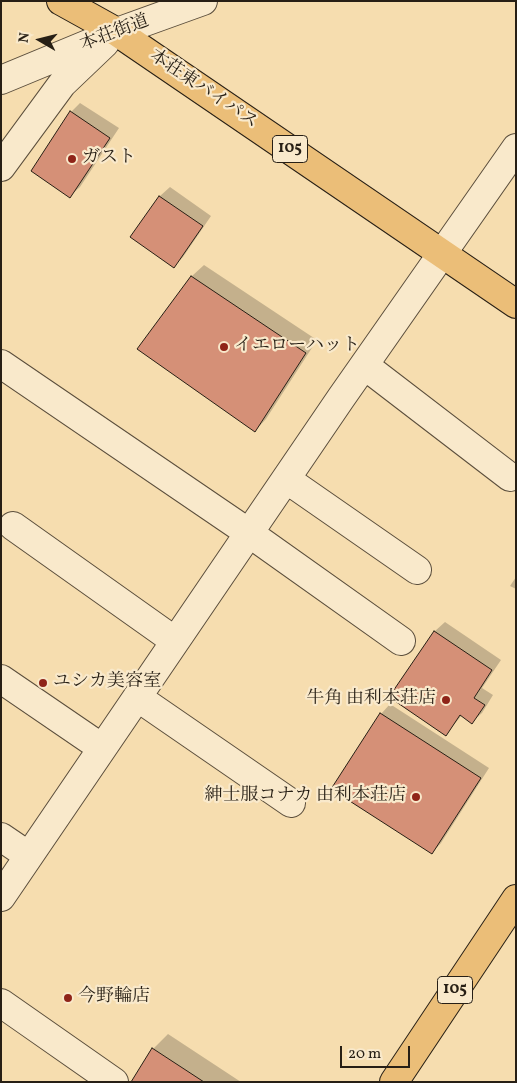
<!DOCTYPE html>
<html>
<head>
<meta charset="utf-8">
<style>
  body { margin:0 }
  #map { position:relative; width:517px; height:1083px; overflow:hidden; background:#f6ddaf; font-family:Vollkorn,serif }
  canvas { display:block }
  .frame { position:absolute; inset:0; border:2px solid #271f15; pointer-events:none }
  .north { position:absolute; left:15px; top:15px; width:50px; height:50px; -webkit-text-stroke:4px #f9e9cb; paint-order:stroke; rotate:278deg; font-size:14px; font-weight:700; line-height:20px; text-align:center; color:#271f15 }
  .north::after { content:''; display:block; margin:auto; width:18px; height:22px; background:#271f15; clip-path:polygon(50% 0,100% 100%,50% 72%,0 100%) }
  .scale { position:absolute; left:340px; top:1046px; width:70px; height:22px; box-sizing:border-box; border:2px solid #271f15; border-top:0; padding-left:6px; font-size:15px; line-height:18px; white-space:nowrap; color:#271f15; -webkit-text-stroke:4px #f9e9cb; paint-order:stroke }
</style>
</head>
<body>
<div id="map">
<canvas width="517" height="1083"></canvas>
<div class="frame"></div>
<div class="north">N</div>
<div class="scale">20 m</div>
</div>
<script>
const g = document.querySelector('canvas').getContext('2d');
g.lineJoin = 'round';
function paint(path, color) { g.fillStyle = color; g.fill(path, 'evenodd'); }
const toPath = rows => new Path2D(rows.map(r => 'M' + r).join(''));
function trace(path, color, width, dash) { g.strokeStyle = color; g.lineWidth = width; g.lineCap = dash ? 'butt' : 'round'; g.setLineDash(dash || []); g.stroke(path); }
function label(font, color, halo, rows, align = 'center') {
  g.font = font + ' Vollkorn,"Noto Serif JP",serif'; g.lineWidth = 4.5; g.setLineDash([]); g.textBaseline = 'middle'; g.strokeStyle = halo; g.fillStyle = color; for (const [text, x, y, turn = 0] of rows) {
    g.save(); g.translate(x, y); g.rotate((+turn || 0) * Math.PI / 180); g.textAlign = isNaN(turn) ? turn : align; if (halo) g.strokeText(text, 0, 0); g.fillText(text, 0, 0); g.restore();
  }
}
paint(toPath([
  [80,103,119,128,80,187,70,196,71,112],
  [170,187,211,216,183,257,174,266,132,237,160,196],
  [204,265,317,340,266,419,255,431,139,349,192,276],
  [516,577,516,589,510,586],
  [445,622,501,660,482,688,493,695,482,713,472,722,462,715,446,734,391,697,435,631],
  [390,704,489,768,441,843,432,853,381,714],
  [168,1034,241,1082,133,1082,153,1049]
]), '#0003');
const building = toPath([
  [70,111,110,138,70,198,31,171,70,111],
  [159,196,203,226,174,268,130,237,159,196],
  [191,276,306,353,255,432,137,349,191,276],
  [434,631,492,670,474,698,485,705,472,724,460,715,446,736,389,697,434,631],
  [380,713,481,778,432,854,331,789,380,713],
  [152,1048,204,1082,131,1082,152,1048]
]);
paint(building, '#d59077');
trace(building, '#271f15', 1);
const minor = toPath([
  [1,80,117,32,203,1],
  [1,167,62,84,105,43],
  [1,364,249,533,401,641],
  [364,365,510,477],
  [286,479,417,570],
  [13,526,175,641],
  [1,679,102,748],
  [137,697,291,803],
  [1,837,29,856],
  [1,897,341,398,516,148],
  [1,1003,114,1082]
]);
const highway = toPath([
  [61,1,117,32,516,304],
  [394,1082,516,899]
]);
trace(minor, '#5b4e3c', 30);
trace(highway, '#271f15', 30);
trace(minor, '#f9e9cb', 28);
trace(highway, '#ebbe78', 28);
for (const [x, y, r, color] of [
  [72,159,5,"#8f2418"],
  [224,347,5,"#8f2418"],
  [43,683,5,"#8f2418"],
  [446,700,5,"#8f2418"],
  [416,797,5,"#8f2418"],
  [68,998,5,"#8f2418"]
]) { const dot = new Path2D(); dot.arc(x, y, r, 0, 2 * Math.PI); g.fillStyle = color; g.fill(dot); trace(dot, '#f9e9cb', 2); }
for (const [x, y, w] of [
  [290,149,35],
  [455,990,35]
]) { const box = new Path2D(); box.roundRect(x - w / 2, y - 13.5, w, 27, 4); g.fillStyle = '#f9e9cb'; g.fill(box); trace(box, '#271f15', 1); }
label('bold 16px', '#271f15', null, [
  ["105",290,149],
  ["105",455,990]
]);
label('18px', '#271f15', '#f9e9cb', [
  ["本荘街道",115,34,-21],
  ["本荘東バイパス",203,90,34]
]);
label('18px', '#271f15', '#f9e9cb', [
  ["ガスト",82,159],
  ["イエローハット",234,347],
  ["ユシカ美容室",53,683],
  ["牛角 由利本荘店",436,700,"right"],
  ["紳士服コナカ 由利本荘店",406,797,"right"],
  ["今野輪店",78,998]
], 'left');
</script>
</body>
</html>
